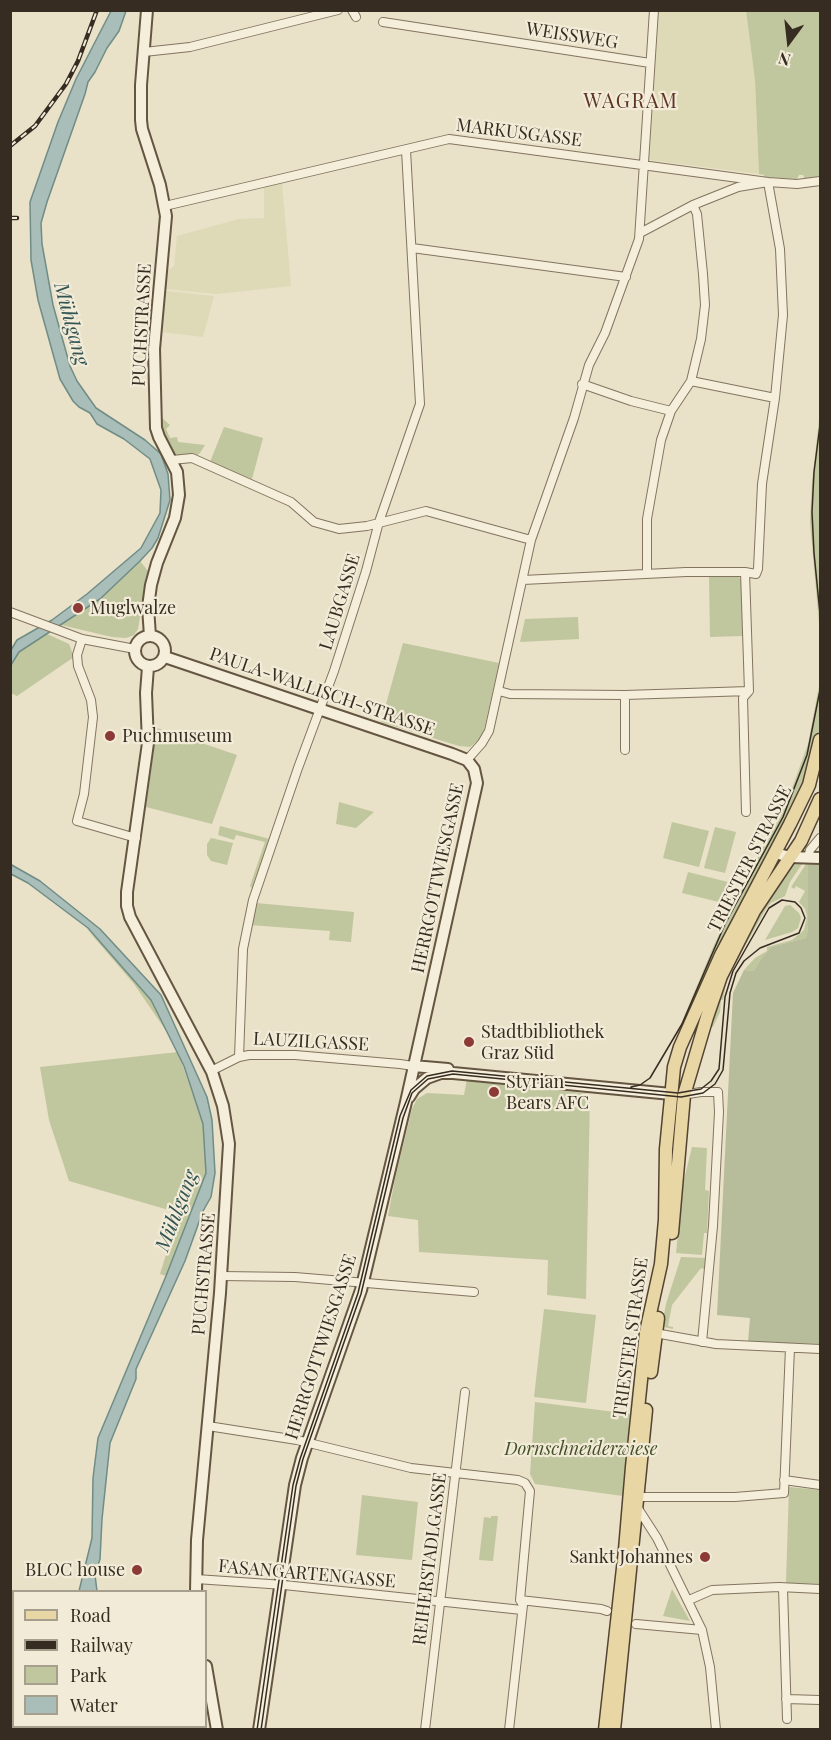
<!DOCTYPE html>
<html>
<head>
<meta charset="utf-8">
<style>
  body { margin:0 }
  #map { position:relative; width:831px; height:1740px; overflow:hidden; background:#e9e1c8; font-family:"Playfair Display",serif }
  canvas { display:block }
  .frame { position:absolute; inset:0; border:12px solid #362c21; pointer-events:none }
  .legend { position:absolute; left:12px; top:1590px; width:195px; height:138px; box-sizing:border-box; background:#f2ebd7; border:2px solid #a79f8e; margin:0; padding:8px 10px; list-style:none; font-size:18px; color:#362c21 }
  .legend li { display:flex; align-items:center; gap:12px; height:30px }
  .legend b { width:30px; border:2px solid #a79f8e }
  .north { position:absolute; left:759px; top:12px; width:60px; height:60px; -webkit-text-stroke:4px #f2ebd7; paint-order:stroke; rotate:195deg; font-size:16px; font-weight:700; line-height:24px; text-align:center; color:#362c21 }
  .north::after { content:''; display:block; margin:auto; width:21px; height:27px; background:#362c21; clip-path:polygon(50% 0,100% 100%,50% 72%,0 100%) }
</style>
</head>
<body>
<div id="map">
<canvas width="831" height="1740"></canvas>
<div class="frame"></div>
<ul class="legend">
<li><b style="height:8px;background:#e8d6a5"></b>Road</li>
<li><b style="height:8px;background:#362c21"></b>Railway</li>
<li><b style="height:16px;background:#c0c69d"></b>Park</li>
<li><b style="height:16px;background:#a9beb9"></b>Water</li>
</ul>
<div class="north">N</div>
</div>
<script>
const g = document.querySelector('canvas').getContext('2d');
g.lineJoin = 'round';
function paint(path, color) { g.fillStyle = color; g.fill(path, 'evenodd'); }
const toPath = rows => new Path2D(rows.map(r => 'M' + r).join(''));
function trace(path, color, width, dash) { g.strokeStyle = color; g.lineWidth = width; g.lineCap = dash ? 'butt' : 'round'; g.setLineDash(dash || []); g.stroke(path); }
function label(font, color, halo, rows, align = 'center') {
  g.font = font + ' "Playfair Display",serif'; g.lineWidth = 4.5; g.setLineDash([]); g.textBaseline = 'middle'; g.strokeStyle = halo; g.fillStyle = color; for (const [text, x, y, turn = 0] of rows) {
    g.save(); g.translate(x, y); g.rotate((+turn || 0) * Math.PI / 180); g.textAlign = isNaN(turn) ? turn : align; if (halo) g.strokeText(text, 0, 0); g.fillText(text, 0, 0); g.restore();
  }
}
paint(toPath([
  [659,11,746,11,755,80,759,174,649,160],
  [282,183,291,286,216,294,166,289,168,271,174,266,177,236,239,219,264,218,264,187],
  [166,291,214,296,203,337,161,332]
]), '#dedab7');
paint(toPath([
  [746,11,820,11,820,176,805,179,803,175,799,175,797,179,764,177,764,175,759,174,755,80],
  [820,411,819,531,820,561,820,635,810,522,812,482],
  [162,418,170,425,166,429,170,438,177,437,178,442,205,445,200,453,195,457,176,455,168,449,161,429,160,419],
  [224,427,263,438,252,479,210,462],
  [140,561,148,571,138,629,134,635,126,638,112,637,61,625,100,599],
  [736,575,741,579,743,636,710,637,709,576],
  [578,617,579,639,520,642,525,619],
  [47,634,69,644,74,657,17,696,11,693,10,665,19,652],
  [403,643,499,663,484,730,480,739,470,747,459,746,381,722],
  [819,686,820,727,810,768,801,791,686,1025,681,1024,714,945,791,791,808,744],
  [154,727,237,755,212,824,146,807,155,740],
  [339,802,374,812,356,828,336,824],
  [672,822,709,831,699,867,663,858],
  [220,826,270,839,252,888,250,886,265,842,236,835,234,840,218,835],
  [715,827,736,832,725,873,704,868],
  [211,838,233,843,227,865,211,861,207,855,207,844],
  [804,861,790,882,785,896,771,903,766,909,733,967,726,983,723,1000,721,1000,720,1012,713,1027,710,1027,709,1023,728,971,745,933,791,865],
  [806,864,808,864,808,928,806,938,771,947,760,960,754,971,744,970,755,958,767,951,767,947,792,940,804,930,807,917,805,909,799,902,805,891,796,886,794,889,791,887],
  [688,872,728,882,723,903,682,893],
  [256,903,354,912,351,942,329,940,330,931,250,925],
  [790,905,799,913,801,918,798,928,792,932,765,940,785,906],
  [86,928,109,951,151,1000,173,1041,134,984],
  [178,1052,203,1124,206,1173,166,1276,160,1274,179,1213,69,1181,49,1120,40,1067],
  [467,1079,590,1094,586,1299,547,1295,548,1260,419,1252,418,1220,388,1216,395,1179,412,1109,417,1099,427,1093,464,1095],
  [692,1147,707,1148,705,1190,709,1191,707,1233,704,1233,702,1255,676,1253,683,1184],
  [681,1257,707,1258,706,1270,701,1268,672,1305,668,1326,673,1327,673,1329,664,1327,662,1325,666,1304],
  [544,1309,596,1315,586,1403,534,1397],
  [535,1402,631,1414,623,1496,535,1484,530,1474],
  [789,1487,820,1490,820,1584,786,1583],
  [362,1495,418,1502,412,1560,356,1555],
  [491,1516,498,1516,493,1561,479,1560,484,1517,491,1518],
  [672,1589,690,1621,663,1616]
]), '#c0c69d');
paint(toPath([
  [808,864,820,865,820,1344,748,1342,750,1318,717,1315,733,993,744,970,754,971,760,960,771,947,806,938,808,928]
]), '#b7bc9b');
const water = toPath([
  [111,11,126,11,119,31,107,48,95,72,88,82,85,94,47,202,41,223,42,244,53,305,70,366,77,381,96,408,145,440,161,454,168,474,170,500,158,538,152,548,140,561,100,599,19,652,11,665,11,650,17,640,52,620,87,594,141,548,160,513,161,490,150,459,124,439,97,424,90,413,79,407,73,401,60,379,38,300,31,260,30,202,58,122,76,79,111,11],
  [10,864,40,881,100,929,161,995,207,1097,212,1120,215,1173,211,1197,203,1211,185,1261,136,1369,136,1379,110,1443,102,1519,100,1559,95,1575,97,1591,79,1591,92,1538,93,1478,98,1438,166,1276,206,1173,203,1124,184,1066,151,1000,88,928,28,883,11,874,10,864]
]);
paint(water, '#a9beb9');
trace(water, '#708c86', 1.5);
const street = toPath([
  [352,10,356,17],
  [383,22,650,63],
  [144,52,190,47,338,10],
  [165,206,449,139,768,182,780,249,783,315,775,398,762,484,758,569,756,574,745,572,686,572,523,580],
  [640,233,693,205,738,187,768,182,797,184,820,181],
  [412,248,626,277],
  [691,381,775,398],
  [582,384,631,401,671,411],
  [172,460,192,458,291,502,314,522,339,529,367,526,426,511,531,540],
  [745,572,749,691,743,698,746,812],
  [647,574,647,519,661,440,671,411,691,381,701,339,705,305,703,274,697,214,693,205],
  [10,612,82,639,135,649],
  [82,639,77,655,78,666,91,700,93,717,84,794,77,821,136,838],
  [499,691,510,694,625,695,749,691],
  [625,695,625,750],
  [467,760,482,743,489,731,531,540,574,418,589,365,605,333,639,239,654,10],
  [808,857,810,850,820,838],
  [239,1057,243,949,253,900,298,768,334,671,366,571,379,522,420,404,406,150],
  [211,1071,239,1057,249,1055,295,1055,400,1064,413,1066],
  [682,1095,701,1092,718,1092,719,1112,713,1226,702,1342],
  [221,1276,295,1277,474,1292],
  [655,1333,716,1344,820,1349],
  [208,1426,297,1440,411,1468,518,1480,525,1483,530,1491,520,1600,523,1605,509,1730],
  [784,1480,820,1485],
  [637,1497,735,1497,784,1493,790,1348],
  [637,1507,657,1538,702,1630,710,1667,716,1730],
  [196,1579,284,1585,522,1610],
  [783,1588,787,1719],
  [520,1600,601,1609,607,1611],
  [689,1600,712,1590,779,1587,820,1589],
  [636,1624,702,1630],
  [786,1699,820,1700],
  [425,1730,465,1392]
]);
const secondary = toPath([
  [147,10,141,85,141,120,142,129,160,185,166,216,154,349,156,428,159,437,177,472,179,495,175,518,157,563,151,585,148,607,150,636],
  '135 651a15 15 0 1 1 30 0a15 15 0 1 1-30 0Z',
  [165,657,452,754,467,760,474,769,477,783,406,1102,361,1290,302,1458,295,1485,259,1730],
  [148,667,146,693,148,743,127,892,127,906,130,917,212,1072,223,1106,229,1144,220,1293,197,1540,196,1592],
  [775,853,790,857,820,858],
  [413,1066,448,1069],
  [409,1097,414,1089,427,1078,441,1073,453,1073,671,1094],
  [206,1666,217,1730]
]);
const primary = toPath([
  [672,1233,684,1095,707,1017,721,976,754,911,801,841,820,799],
  [651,1372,658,1318],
  [605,1730,625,1550,632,1467,646,1332,661,1264,665,1220,666,1149,674,1067,680,1047,721,955,790,824,809,785,820,740],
  [614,1730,646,1410]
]);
trace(street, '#83745f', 10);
trace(secondary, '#655642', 14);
trace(primary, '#524333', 15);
trace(street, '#f5eedb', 8);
trace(secondary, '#f5eedb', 10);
trace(primary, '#e8d6a5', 12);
trace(toPath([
  [820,425,814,472,812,512,814,553,820,614],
  [631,1087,640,1085,650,1078,682,1024,725,924,783,817,807,755,820,690],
  [257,1730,293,1485,300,1459,358,1293,400,1116,411,1090,427,1076,452,1071,678,1093,701,1089,711,1081,719,1069,725,997,733,971,769,908,782,900,795,902,801,908,805,918,799,933,760,948,744,961,736,973,730,993,723,1070,715,1084,703,1093,681,1097,453,1074,428,1079,412,1093,403,1118,361,1294,303,1459,296,1486,261,1730]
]), '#362c21', 1.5);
const rail = toPath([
  [10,146,35,126,66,84,78,61,97,10],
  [10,218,17,218]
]);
trace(rail, '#362c21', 4.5);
trace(rail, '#f2ebd7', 2, [7]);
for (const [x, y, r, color] of [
  [78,608,6,"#8b3a36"],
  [110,736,6,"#8b3a36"],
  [469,1042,6,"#8b3a36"],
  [494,1092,6,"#8b3a36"],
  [705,1557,6,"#8b3a36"],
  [137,1570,6,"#8b3a36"]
]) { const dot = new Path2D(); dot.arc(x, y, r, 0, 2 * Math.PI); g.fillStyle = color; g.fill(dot); trace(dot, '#f2ebd7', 2); }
label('18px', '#362c21', '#f2ebd7', [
  ["WEISSWEG",572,36,9],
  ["MARKUSGASSE",519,133,7],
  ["PUCHSTRASSE",142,325,-87],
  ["LAUBGASSE",340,602,-73],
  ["PAULA-WALLISCH-STRASSE",322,692,19],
  ["TRIESTER STRASSE",750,859,-63],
  ["HERRGOTTWIESGASSE",438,878,-78],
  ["LAUZILGASSE",311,1042,3],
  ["PUCHSTRASSE",204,1274,-85],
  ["TRIESTER STRASSE",631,1338,-82],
  ["HERRGOTTWIESGASSE",321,1347,-72],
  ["REIHERSTADLGASSE",430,1559,-83],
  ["FASANGARTENGASSE",307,1574,5]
]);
label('18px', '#362c21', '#f2ebd7', [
  ["Muglwalze",90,608],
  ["Puchmuseum",122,736],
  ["Stadtbibliothek",481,1032],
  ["Graz Süd",481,1053],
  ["Styrian",506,1082],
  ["Bears AFC",506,1103],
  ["Sankt Johannes",693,1557,"right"],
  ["BLOC house",125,1570,"right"]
], 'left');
label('italic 18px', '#44502a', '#f2ebd7', [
  ["Dornschneiderwiese",581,1449]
]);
g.letterSpacing = '1.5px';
label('20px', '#5d3426', '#f2ebd7', [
  ["WAGRAM",631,102]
]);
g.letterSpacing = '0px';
label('italic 20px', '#325453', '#f2ebd7', [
  ["Mühlgang",71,324,75],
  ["Mühlgang",177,1211,-69]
]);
</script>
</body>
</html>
